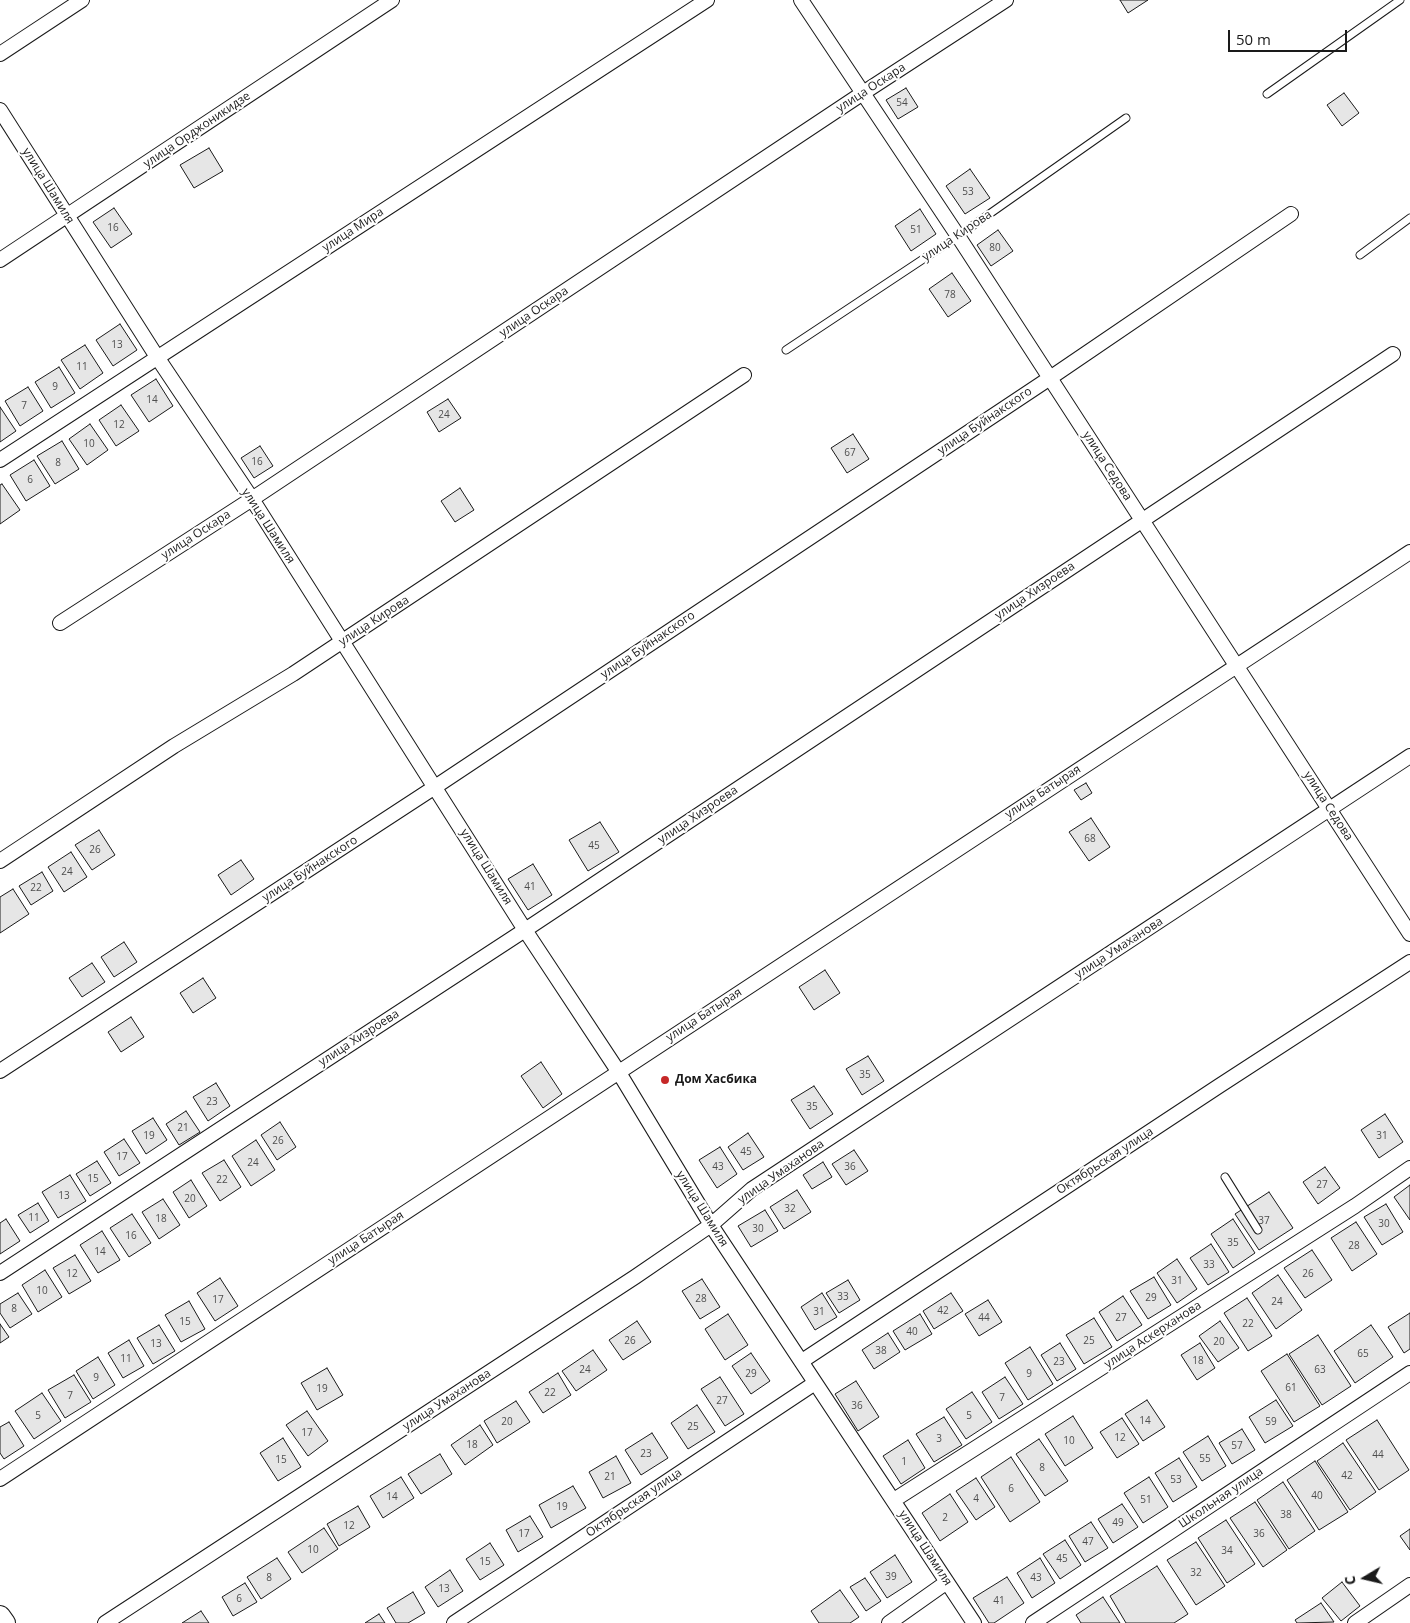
<!DOCTYPE html>
<html>
<head>
<meta charset="utf-8">
<style>
  body { margin:0 }
  #map { position:relative; width:1410px; height:1623px; overflow:hidden; background:#fff; font-family:"Open Sans",sans-serif }
  canvas { display:block }
  .north { position:absolute; left:1340px; top:1553px; width:50px; height:50px; -webkit-text-stroke:4px #fff; paint-order:stroke; rotate:261deg; font-size:14px; font-weight:700; line-height:20px; text-align:center; color:#1a1a1a }
  .north::after { content:''; display:block; margin:auto; width:18px; height:22px; background:#1a1a1a; clip-path:polygon(50% 0,100% 100%,50% 72%,0 100%) }
  .scale { position:absolute; left:1228px; top:30px; width:119px; height:22px; box-sizing:border-box; border:2px solid #1a1a1a; border-top:0; padding-left:6px; font-size:15px; line-height:18px; white-space:nowrap; color:#1a1a1a; -webkit-text-stroke:4px #fff; paint-order:stroke }
</style>
</head>
<body>
<div id="map">
<canvas width="1410" height="1623"></canvas>
<div class="north">С</div>
<div class="scale">50 m</div>
</div>
<script>
const g = document.querySelector('canvas').getContext('2d');
g.lineJoin = 'round';
function paint(path, color) { g.fillStyle = color; g.fill(path, 'evenodd'); }
const toPath = rows => new Path2D(rows.map(r => 'M' + r).join(''));
function trace(path, color, width, dash) { g.strokeStyle = color; g.lineWidth = width; g.lineCap = dash ? 'butt' : 'round'; g.setLineDash(dash || []); g.stroke(path); }
function label(font, color, halo, rows, align = 'center') {
  g.font = font + ' "Open Sans",sans-serif'; g.lineWidth = 4; g.setLineDash([]); g.textBaseline = 'middle'; g.strokeStyle = halo; g.fillStyle = color; for (const [text, x, y, turn = 0] of rows) {
    g.save(); g.translate(x, y); g.rotate((+turn || 0) * Math.PI / 180); g.textAlign = isNaN(turn) ? turn : align; if (halo) g.strokeText(text, 0, 0); g.fillText(text, 0, 0); g.restore();
  }
}
const building = toPath([
  [1120,0,1148,0,1128,13,1120,0],
  [906,88,918,107,898,119,886,100,906,88],
  [1344,93,1359,113,1342,126,1327,105,1344,93],
  [209,148,223,171,194,188,180,165,209,148],
  [970,169,990,198,965,214,946,186,970,169],
  [114,208,132,234,111,248,93,222,114,208],
  [920,209,936,234,911,251,895,226,920,209],
  [998,230,1013,251,991,266,977,245,998,230],
  [952,273,971,301,948,317,929,289,952,273],
  [120,324,137,350,113,366,96,340,120,324],
  [85,345,103,373,80,389,61,360,85,345],
  [59,367,75,393,51,408,35,382,59,367],
  [156,379,173,406,149,422,131,395,156,379],
  [28,387,43,411,20,426,5,401,28,387],
  [448,399,461,418,439,432,427,412,448,399],
  [121,405,139,431,116,446,99,420,121,405],
  [0,407,16,431,0,442,0,407],
  [90,424,108,450,87,465,69,439,90,424],
  [853,434,869,459,847,473,831,448,853,434],
  [62,441,79,469,55,484,37,456,62,441],
  [260,446,273,466,254,478,241,458,260,446],
  [34,460,50,486,26,501,10,475,34,460],
  [2,484,20,510,0,524,0,485,2,484],
  [460,488,474,510,455,522,441,501,460,488],
  [1086,783,1092,793,1081,800,1074,790,1086,783],
  [1091,818,1110,847,1089,861,1069,832,1091,818],
  [600,822,619,852,588,871,569,840,600,822],
  [99,830,115,855,92,870,75,845,99,830],
  [71,852,87,877,64,892,48,867,71,852],
  [241,860,254,879,231,895,218,875,241,860],
  [533,864,552,895,528,910,508,879,533,864],
  [42,872,53,891,31,905,19,886,42,872],
  [13,889,29,914,0,933,0,897,13,889],
  [124,942,137,962,114,977,101,957,124,942],
  [92,963,105,982,82,997,69,978,92,963],
  [825,970,840,993,814,1010,799,987,825,970],
  [203,978,216,998,193,1013,180,993,203,978],
  [131,1017,144,1037,121,1052,108,1032,131,1017],
  [868,1056,884,1081,862,1095,846,1069,868,1056],
  [541,1062,562,1094,543,1108,521,1076,541,1062],
  [216,1083,230,1106,208,1121,193,1097,216,1083],
  [814,1086,833,1114,810,1129,791,1100,814,1086],
  [186,1111,200,1132,179,1145,166,1124,186,1111],
  [1385,1114,1403,1142,1379,1158,1361,1130,1385,1114],
  [153,1118,167,1140,146,1154,132,1131,153,1118],
  [280,1122,296,1147,277,1160,261,1135,280,1122],
  [748,1133,764,1157,743,1170,728,1147,748,1133],
  [124,1139,140,1163,119,1176,104,1152,124,1139],
  [256,1140,275,1170,251,1186,232,1156,256,1140],
  [720,1147,737,1174,717,1188,699,1160,720,1147],
  [854,1150,868,1171,846,1185,832,1164,854,1150],
  [224,1160,241,1187,220,1201,202,1173,224,1160],
  [97,1161,111,1183,90,1196,76,1174,97,1161],
  [823,1162,832,1177,812,1189,803,1175,823,1162],
  [1325,1167,1340,1188,1318,1204,1303,1182,1325,1167],
  [70,1175,86,1201,58,1218,42,1192,70,1175],
  [191,1180,207,1206,189,1218,173,1192,191,1180],
  [1410,1185,1410,1220,1394,1197,1410,1185],
  [797,1190,811,1212,784,1229,770,1207,797,1190],
  [1269,1192,1293,1228,1259,1250,1235,1214,1269,1192],
  [163,1199,180,1225,159,1239,142,1212,163,1199],
  [38,1203,49,1221,30,1233,18,1215,38,1203],
  [1386,1204,1403,1232,1382,1245,1364,1217,1386,1204],
  [765,1210,778,1231,751,1247,738,1226,765,1210],
  [132,1214,151,1243,129,1257,110,1228,132,1214],
  [6,1219,20,1241,0,1254,0,1223,6,1219],
  [1233,1219,1255,1253,1233,1268,1211,1234,1233,1219],
  [1356,1222,1377,1254,1352,1271,1331,1238,1356,1222],
  [102,1231,120,1260,98,1273,80,1245,102,1231],
  [1211,1244,1229,1272,1208,1285,1190,1258,1211,1244],
  [1312,1250,1332,1280,1305,1298,1284,1268,1312,1250],
  [75,1255,91,1281,69,1294,53,1268,75,1255],
  [1177,1259,1197,1289,1177,1303,1157,1273,1177,1259],
  [45,1270,62,1297,38,1312,22,1285,45,1270],
  [1278,1275,1302,1310,1276,1329,1252,1293,1278,1275],
  [1154,1277,1171,1305,1148,1319,1130,1291,1154,1277],
  [220,1278,238,1306,215,1321,197,1293,220,1278],
  [702,1279,720,1307,700,1319,682,1291,702,1279],
  [848,1280,860,1300,839,1313,826,1293,848,1280],
  [18,1293,32,1314,10,1328,0,1313,0,1304,18,1293],
  [822,1293,837,1317,815,1330,801,1307,822,1293],
  [951,1293,963,1311,934,1329,923,1311,951,1293],
  [1123,1296,1142,1325,1117,1341,1099,1312,1123,1296],
  [1247,1298,1272,1336,1248,1351,1224,1313,1247,1298],
  [988,1300,1002,1322,979,1336,965,1314,988,1300],
  [189,1301,205,1329,181,1342,165,1315,189,1301],
  [1410,1313,1410,1349,1404,1353,1388,1327,1410,1313],
  [728,1314,748,1345,725,1360,705,1329,728,1314],
  [920,1314,932,1334,905,1350,893,1331,920,1314],
  [1094,1318,1112,1347,1084,1364,1066,1335,1094,1318],
  [637,1321,651,1342,623,1360,609,1340,637,1321],
  [1220,1321,1239,1348,1218,1362,1199,1336,1220,1321],
  [0,1324,9,1337,0,1343,0,1324],
  [159,1325,175,1351,153,1364,137,1338,159,1325],
  [1371,1325,1393,1357,1355,1383,1334,1351,1371,1325],
  [888,1333,900,1352,874,1369,862,1350,888,1333],
  [1318,1335,1351,1386,1322,1405,1289,1354,1318,1335],
  [129,1340,144,1366,123,1378,108,1353,129,1340],
  [1060,1343,1076,1369,1057,1381,1041,1355,1060,1343],
  [1200,1343,1215,1368,1197,1380,1181,1355,1200,1343],
  [1030,1347,1053,1384,1028,1400,1005,1363,1030,1347],
  [593,1350,607,1370,576,1391,562,1371,593,1350],
  [751,1353,770,1381,751,1394,732,1366,751,1353],
  [1287,1354,1320,1406,1294,1422,1261,1371,1287,1354],
  [98,1357,115,1385,93,1399,76,1371,98,1357],
  [327,1368,343,1395,317,1410,301,1383,327,1368],
  [558,1373,571,1395,543,1413,529,1392,558,1373],
  [74,1375,91,1402,65,1418,48,1390,74,1375],
  [720,1377,744,1414,725,1426,701,1389,720,1377],
  [1005,1377,1023,1404,999,1419,982,1392,1005,1377],
  [856,1381,879,1417,858,1431,835,1394,856,1381],
  [972,1392,992,1422,966,1439,946,1409,972,1392],
  [42,1393,61,1421,34,1439,15,1411,42,1393],
  [1147,1400,1165,1427,1143,1441,1125,1414,1147,1400],
  [1276,1400,1293,1426,1265,1443,1249,1417,1276,1400],
  [516,1401,530,1422,497,1443,484,1421,516,1401],
  [697,1405,715,1432,688,1449,671,1423,697,1405],
  [307,1411,328,1441,308,1456,286,1425,307,1411],
  [1073,1416,1093,1448,1065,1466,1045,1434,1073,1416],
  [944,1417,962,1445,934,1462,916,1434,944,1417],
  [1122,1418,1139,1444,1117,1458,1100,1432,1122,1418],
  [1377,1420,1409,1470,1379,1490,1346,1440,1377,1420],
  [9,1422,24,1446,4,1459,0,1453,0,1427,9,1422],
  [480,1425,493,1445,465,1465,451,1445,480,1425],
  [1242,1429,1255,1450,1232,1464,1219,1443,1242,1429],
  [652,1433,668,1458,641,1475,625,1450,652,1433],
  [1208,1436,1226,1466,1202,1481,1183,1452,1208,1436],
  [283,1438,301,1467,278,1481,260,1453,283,1438],
  [1039,1439,1068,1481,1045,1496,1016,1454,1039,1439],
  [908,1440,925,1468,901,1484,883,1456,908,1440],
  [1343,1443,1376,1492,1350,1510,1317,1461,1343,1443],
  [440,1454,452,1474,421,1494,408,1474,440,1454],
  [616,1456,631,1483,603,1498,589,1472,616,1456],
  [1011,1457,1040,1502,1010,1522,981,1477,1011,1457],
  [1179,1458,1197,1487,1173,1502,1155,1473,1179,1458],
  [1315,1461,1348,1512,1319,1530,1287,1480,1315,1461],
  [401,1477,414,1498,383,1518,370,1496,401,1477],
  [1149,1477,1168,1507,1143,1523,1124,1493,1149,1477],
  [976,1478,995,1507,976,1520,956,1491,976,1478],
  [1283,1482,1315,1531,1289,1549,1257,1500,1283,1482],
  [573,1486,586,1508,551,1528,539,1505,573,1486],
  [950,1494,968,1522,940,1541,922,1513,950,1494],
  [1255,1502,1287,1550,1263,1567,1230,1518,1255,1502],
  [1122,1504,1138,1527,1113,1543,1098,1519,1122,1504],
  [358,1506,370,1527,339,1546,327,1524,358,1506],
  [530,1516,543,1537,518,1552,506,1530,530,1516],
  [1226,1520,1255,1564,1227,1583,1198,1538,1226,1520],
  [1091,1522,1108,1548,1085,1562,1069,1536,1091,1522],
  [324,1528,338,1549,302,1573,288,1552,324,1528],
  [1410,1529,1410,1550,1400,1536,1410,1529],
  [1065,1540,1081,1565,1060,1579,1043,1554,1065,1540],
  [1196,1542,1225,1586,1196,1605,1167,1560,1196,1542],
  [490,1543,504,1565,480,1580,466,1559,490,1543],
  [895,1555,912,1582,887,1598,870,1572,895,1555],
  [277,1558,291,1579,261,1599,247,1577,277,1558],
  [1040,1558,1055,1583,1032,1598,1017,1573,1040,1558],
  [1157,1566,1188,1614,1174,1623,1126,1623,1110,1596,1157,1566],
  [450,1570,463,1591,438,1607,425,1587,450,1570],
  [1007,1577,1024,1603,994,1623,989,1623,973,1598,1007,1577],
  [865,1578,881,1601,866,1611,850,1587,865,1578],
  [1342,1582,1360,1606,1341,1621,1322,1598,1342,1582],
  [245,1583,257,1602,233,1616,222,1597,245,1583],
  [840,1590,859,1617,850,1623,819,1623,811,1611,840,1590],
  [413,1592,425,1613,408,1623,396,1623,387,1608,413,1592],
  [1103,1597,1120,1623,1081,1623,1076,1615,1103,1597],
  [1321,1603,1334,1622,1297,1623,1295,1620,1321,1603],
  [201,1611,209,1623,182,1623,201,1611],
  [379,1614,385,1623,365,1623,379,1614]
]);
paint(building, '#e6e6e6');
trace(building, '#1a1a1a', 1);
const lane = toPath([
  [1267,94,1400,0],
  [1360,255,1410,218],
  [786,350,958,236,1126,118],
  [1225,1177,1258,1230]
]);
const street = toPath([
  [801,0,958,236,1410,934],
  [0,54,82,0],
  [0,110,157,357,252,499,525,930,618,1071,711,1225,974,1623],
  [0,260,392,0],
  [0,460,707,0],
  [60,623,252,499,863,93,1006,0],
  [0,861,174,746,293,674,744,375],
  [0,1071,435,787,1050,378,1291,214],
  [0,1273,525,930,1393,354],
  [802,1361,1219,1086,1410,962],
  [0,1479,1410,552],
  [894,1500,1355,1206,1410,1168],
  [105,1623,635,1277,711,1225,752,1189,1410,756],
  [454,1623,815,1383],
  [889,1623,947,1582],
  [1033,1623,1410,1373],
  [1355,1623,1410,1585]
]);
const secondary = toPath([
  [0,1616,5,1623]
]);
trace(lane, '#1a1a1a', 9);
trace(street, '#1a1a1a', 16);
trace(secondary, '#1a1a1a', 22);
trace(lane, '#fff', 7);
trace(street, '#fff', 14);
trace(secondary, '#fff', 20);
for (const [x, y, r, color] of [
  [665,1080,5,"#c62828"]
]) { const dot = new Path2D(); dot.arc(x, y, r, 0, 2 * Math.PI); g.fillStyle = color; g.fill(dot); trace(dot, '#fff', 2); }
label('10px', '#4d4d4d', null, [
  ["54",902,103],
  ["53",968,192],
  ["16",113,228],
  ["51",916,230],
  ["80",995,248],
  ["78",950,295],
  ["13",117,345],
  ["11",82,367],
  ["9",55,387],
  ["14",152,400],
  ["7",24,406],
  ["24",444,415],
  ["12",119,425],
  ["10",89,444],
  ["67",850,453],
  ["16",257,462],
  ["8",58,463],
  ["6",30,480],
  ["68",1090,839],
  ["45",594,846],
  ["26",95,850],
  ["24",67,872],
  ["41",530,887],
  ["22",36,888],
  ["35",865,1075],
  ["23",212,1102],
  ["35",812,1107],
  ["21",183,1128],
  ["19",149,1136],
  ["31",1382,1136],
  ["26",278,1141],
  ["45",746,1152],
  ["17",122,1157],
  ["24",253,1163],
  ["43",718,1167],
  ["36",850,1167],
  ["15",93,1179],
  ["22",222,1180],
  ["27",1322,1185],
  ["13",64,1196],
  ["20",190,1199],
  ["32",790,1209],
  ["11",34,1218],
  ["18",161,1219],
  ["37",1264,1221],
  ["30",1384,1224],
  ["30",758,1229],
  ["16",131,1236],
  ["35",1233,1243],
  ["28",1354,1246],
  ["14",100,1252],
  ["33",1209,1265],
  ["12",72,1274],
  ["26",1308,1274],
  ["31",1177,1281],
  ["10",42,1291],
  ["33",843,1297],
  ["29",1151,1298],
  ["28",701,1299],
  ["17",218,1300],
  ["24",1277,1302],
  ["8",14,1309],
  ["42",943,1311],
  ["31",819,1312],
  ["44",984,1318],
  ["27",1121,1318],
  ["15",185,1322],
  ["22",1248,1324],
  ["40",912,1332],
  ["26",630,1341],
  ["25",1089,1341],
  ["20",1219,1342],
  ["13",156,1344],
  ["38",881,1351],
  ["65",1363,1354],
  ["11",126,1359],
  ["18",1198,1361],
  ["23",1059,1362],
  ["24",585,1370],
  ["63",1320,1370],
  ["29",751,1374],
  ["9",1029,1374],
  ["9",96,1378],
  ["61",1291,1388],
  ["19",322,1389],
  ["22",550,1393],
  ["7",70,1396],
  ["7",1002,1398],
  ["27",722,1401],
  ["36",857,1406],
  ["5",38,1416],
  ["5",969,1416],
  ["14",1145,1421],
  ["20",507,1422],
  ["59",1271,1422],
  ["25",693,1427],
  ["17",307,1433],
  ["12",1120,1438],
  ["3",939,1439],
  ["10",1069,1441],
  ["18",472,1445],
  ["57",1237,1446],
  ["23",646,1454],
  ["44",1378,1455],
  ["55",1205,1459],
  ["15",281,1460],
  ["1",904,1462],
  ["8",1042,1468],
  ["42",1347,1476],
  ["21",610,1477],
  ["53",1176,1480],
  ["6",1011,1489],
  ["40",1317,1496],
  ["14",392,1497],
  ["4",976,1499],
  ["51",1146,1500],
  ["19",562,1507],
  ["38",1286,1515],
  ["2",945,1518],
  ["49",1118,1523],
  ["12",349,1526],
  ["17",524,1534],
  ["36",1259,1534],
  ["47",1088,1542],
  ["10",313,1550],
  ["34",1227,1551],
  ["45",1062,1559],
  ["15",485,1562],
  ["32",1196,1573],
  ["39",891,1577],
  ["8",269,1578],
  ["43",1036,1578],
  ["13",444,1589],
  ["6",239,1599],
  ["41",999,1601]
]);
label('12px', '#1a1a1a', '#fff', [
  ["улица Оскара",871,88,-33],
  ["улица Орджоникидзе",197,130,-34],
  ["улица Шамиля",48,186,58],
  ["улица Мира",353,230,-33],
  ["улица Кирова",957,236,-34],
  ["улица Оскара",534,312,-34],
  ["улица Буйнакского",985,421,-34],
  ["улица Седова",1107,466,57],
  ["улица Шамиля",268,526,57],
  ["улица Оскара",196,535,-33],
  ["улица Хизроева",1035,591,-34],
  ["улица Кирова",374,621,-33],
  ["улица Буйнакского",648,645,-34],
  ["улица Батырая",1043,792,-33],
  ["улица Седова",1328,806,57],
  ["улица Хизроева",698,815,-34],
  ["улица Шамиля",486,867,58],
  ["улица Буйнакского",310,869,-33],
  ["улица Умаханова",1119,948,-33],
  ["улица Батырая",704,1015,-33],
  ["улица Хизроева",359,1038,-33],
  ["Октябрьская улица",1105,1161,-33],
  ["улица Умаханова",781,1172,-35],
  ["улица Шамиля",702,1209,58],
  ["улица Батырая",366,1238,-33],
  ["улица Аскерханова",1153,1335,-33],
  ["улица Умаханова",447,1400,-33],
  ["Школьная улица",1221,1498,-34],
  ["Октябрьская улица",634,1503,-34],
  ["улица Шамиля",925,1548,57]
]);
label('bold 12px', '#1a1a1a', '#fff', [
  ["Дом Хасбика",675,1080]
], 'left');
</script>
</body>
</html>
